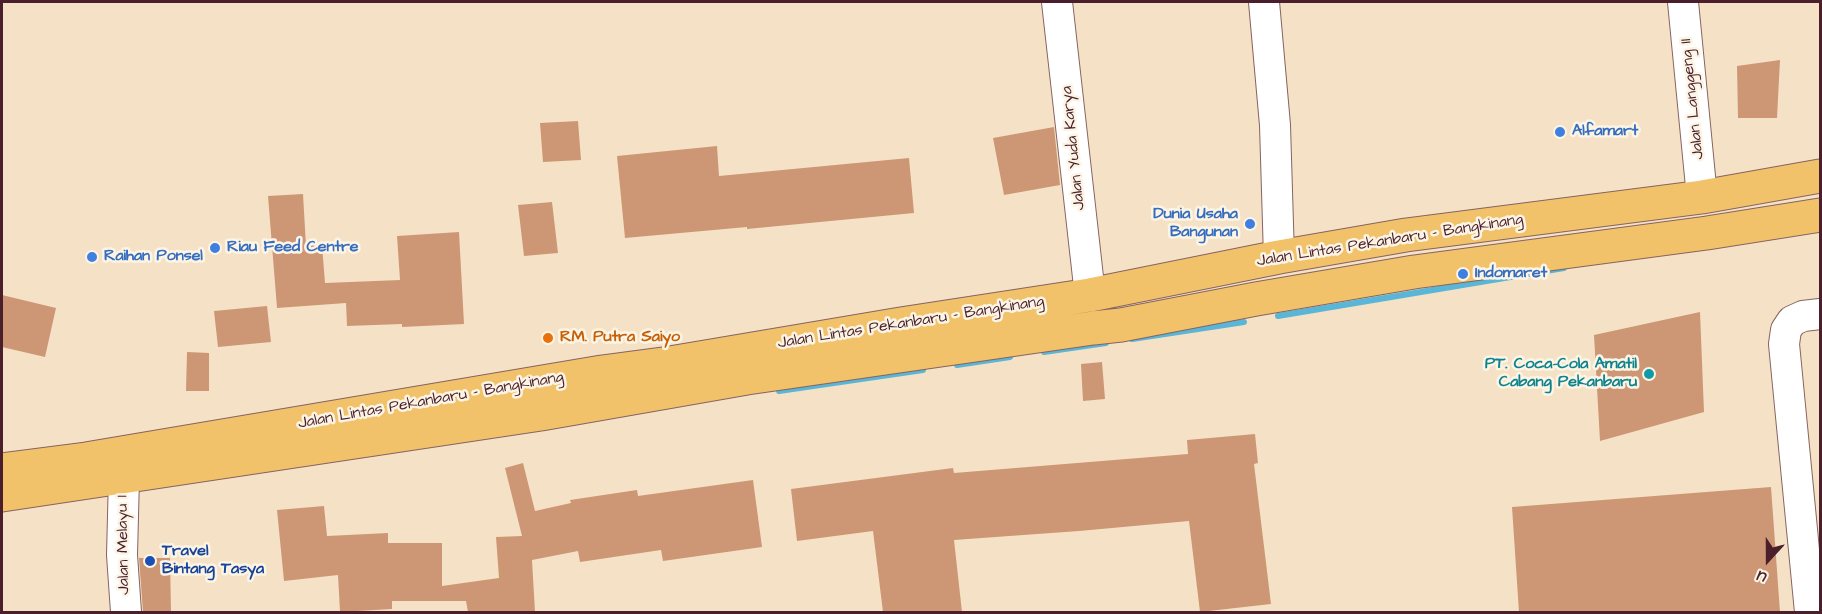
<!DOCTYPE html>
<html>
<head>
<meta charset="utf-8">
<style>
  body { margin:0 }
  #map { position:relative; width:1822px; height:614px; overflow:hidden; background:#f5e2c6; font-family:"Architects Daughter",sans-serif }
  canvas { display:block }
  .frame { position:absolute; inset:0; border:3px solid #4a1f2b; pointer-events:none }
  .north { position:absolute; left:1738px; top:530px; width:60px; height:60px; -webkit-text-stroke:4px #fcf5e5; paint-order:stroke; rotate:201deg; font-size:16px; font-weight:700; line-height:24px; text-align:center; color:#4a1f2b }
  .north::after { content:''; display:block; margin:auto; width:21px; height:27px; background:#4a1f2b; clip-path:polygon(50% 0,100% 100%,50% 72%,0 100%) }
</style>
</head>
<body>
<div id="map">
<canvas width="1822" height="614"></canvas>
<div class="frame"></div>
<div class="north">U</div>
</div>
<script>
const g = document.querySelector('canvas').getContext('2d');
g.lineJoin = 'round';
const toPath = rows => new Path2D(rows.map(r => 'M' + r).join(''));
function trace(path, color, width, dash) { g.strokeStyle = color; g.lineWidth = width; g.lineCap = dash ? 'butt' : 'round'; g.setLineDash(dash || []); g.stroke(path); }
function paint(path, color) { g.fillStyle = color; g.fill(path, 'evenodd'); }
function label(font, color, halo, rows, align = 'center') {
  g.font = font + ' "Architects Daughter",sans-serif'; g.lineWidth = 5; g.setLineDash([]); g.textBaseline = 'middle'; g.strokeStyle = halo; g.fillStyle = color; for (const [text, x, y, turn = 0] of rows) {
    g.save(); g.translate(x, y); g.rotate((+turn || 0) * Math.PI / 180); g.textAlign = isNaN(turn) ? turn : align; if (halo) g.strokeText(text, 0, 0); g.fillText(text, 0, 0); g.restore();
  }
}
trace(toPath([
  [1278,316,1564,268],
  [1132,339,1244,322],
  [1044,352,1106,343],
  [957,365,1010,357],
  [779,391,923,370]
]), '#59b6d7', 6);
paint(toPath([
  [1780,60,1777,118,1738,118,1737,66],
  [578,121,581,160,543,162,540,123],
  [1054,127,1060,185,1004,195,993,138],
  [717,146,719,176,909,158,914,213,747,229,747,227,625,238,617,156],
  [303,194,306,246,322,245,325,283,400,280,397,236,459,232,464,324,402,327,402,324,347,326,346,303,277,308,268,196],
  [552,202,558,253,524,256,518,205],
  [2,295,56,308,45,357,2,347],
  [267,306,271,342,218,347,214,311],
  [1700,312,1704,412,1600,441,1594,335],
  [187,352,209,353,209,391,186,391],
  [1102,362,1105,399,1083,401,1081,364],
  [1255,434,1258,463,1254,464,1271,604,1200,612,1189,521,1079,531,954,540,962,612,883,612,873,531,797,541,791,489,953,468,954,473,1188,454,1187,440],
  [523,463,535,511,571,503,570,500,637,490,638,496,753,480,762,547,663,561,661,550,580,562,578,551,532,560,535,612,468,612,466,601,392,601,392,609,340,612,338,575,284,581,277,510,324,506,327,536,388,533,388,543,442,543,442,586,499,578,496,537,522,536,505,468],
  [1771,487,1780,612,1519,612,1512,507],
  [139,558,170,558,171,612,143,612]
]), '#cd9776');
const minor = toPath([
  [1057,2,1090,295],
  [1264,2,1275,125,1279,257],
  [1683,2,1702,197],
  [124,477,122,555,126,612],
  [1810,612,1784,344,1786,330,1792,321,1803,316,1820,314]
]);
const highway = toPath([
  [2,470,86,459,602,372,670,363,901,324,1090,295,1279,257,1406,235,1702,197,1820,176],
  [2,495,541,414,747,378,1093,328,1121,325,1256,299,1414,272,1707,233,1820,215]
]);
trace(minor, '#866361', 32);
trace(highway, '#866361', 35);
trace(minor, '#fff', 30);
trace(highway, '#f2c26a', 33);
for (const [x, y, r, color] of [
  [1560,132,6,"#3f7fe0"],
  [1250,224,6,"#3f7fe0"],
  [215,248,6,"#3f7fe0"],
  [92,257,6,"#3f7fe0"],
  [1463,274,6,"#3f7fe0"],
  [548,338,6,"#e8710a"],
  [1649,374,6,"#0f9aa8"],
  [150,561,6,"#1a4fb4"]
]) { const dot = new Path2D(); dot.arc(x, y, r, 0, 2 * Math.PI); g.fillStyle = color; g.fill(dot); trace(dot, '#fcf5e5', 2); }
label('16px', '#4a1f2b', '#fcf5e5', [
  ["Jalan Langgeng II",1693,99,-96],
  ["Jalan Yuda Karya",1074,148,-96],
  ["Jalan Lintas Pekanbaru - Bangkinang",1390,241,-9],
  ["Jalan Lintas Pekanbaru - Bangkinang",911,323,-9],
  ["Jalan Lintas Pekanbaru - Bangkinang",431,401,-10],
  ["Jalan Melayu 1",124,545,-91]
]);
label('bold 16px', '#366cbe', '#fcf5e5', [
  ["Alfamart",1572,132],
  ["Dunia Usaha",1238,215,"right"],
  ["Bangunan",1238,233,"right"],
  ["Riau Feed Centre",227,248],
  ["Raihan Ponsel",104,257],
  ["Indomaret",1475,274]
], 'left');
label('bold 16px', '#c56008', '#fcf5e5', [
  ["RM. Putra Saiyo",560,338]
], 'left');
label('bold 16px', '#0d838f', '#fcf5e5', [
  ["PT. Coca-Cola Amatil",1637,365],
  ["Cabang Pekanbaru",1637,383]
], 'right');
label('bold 16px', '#164399', '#fcf5e5', [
  ["Travel",162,552],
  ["Bintang Tasya",162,570]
], 'left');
</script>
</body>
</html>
